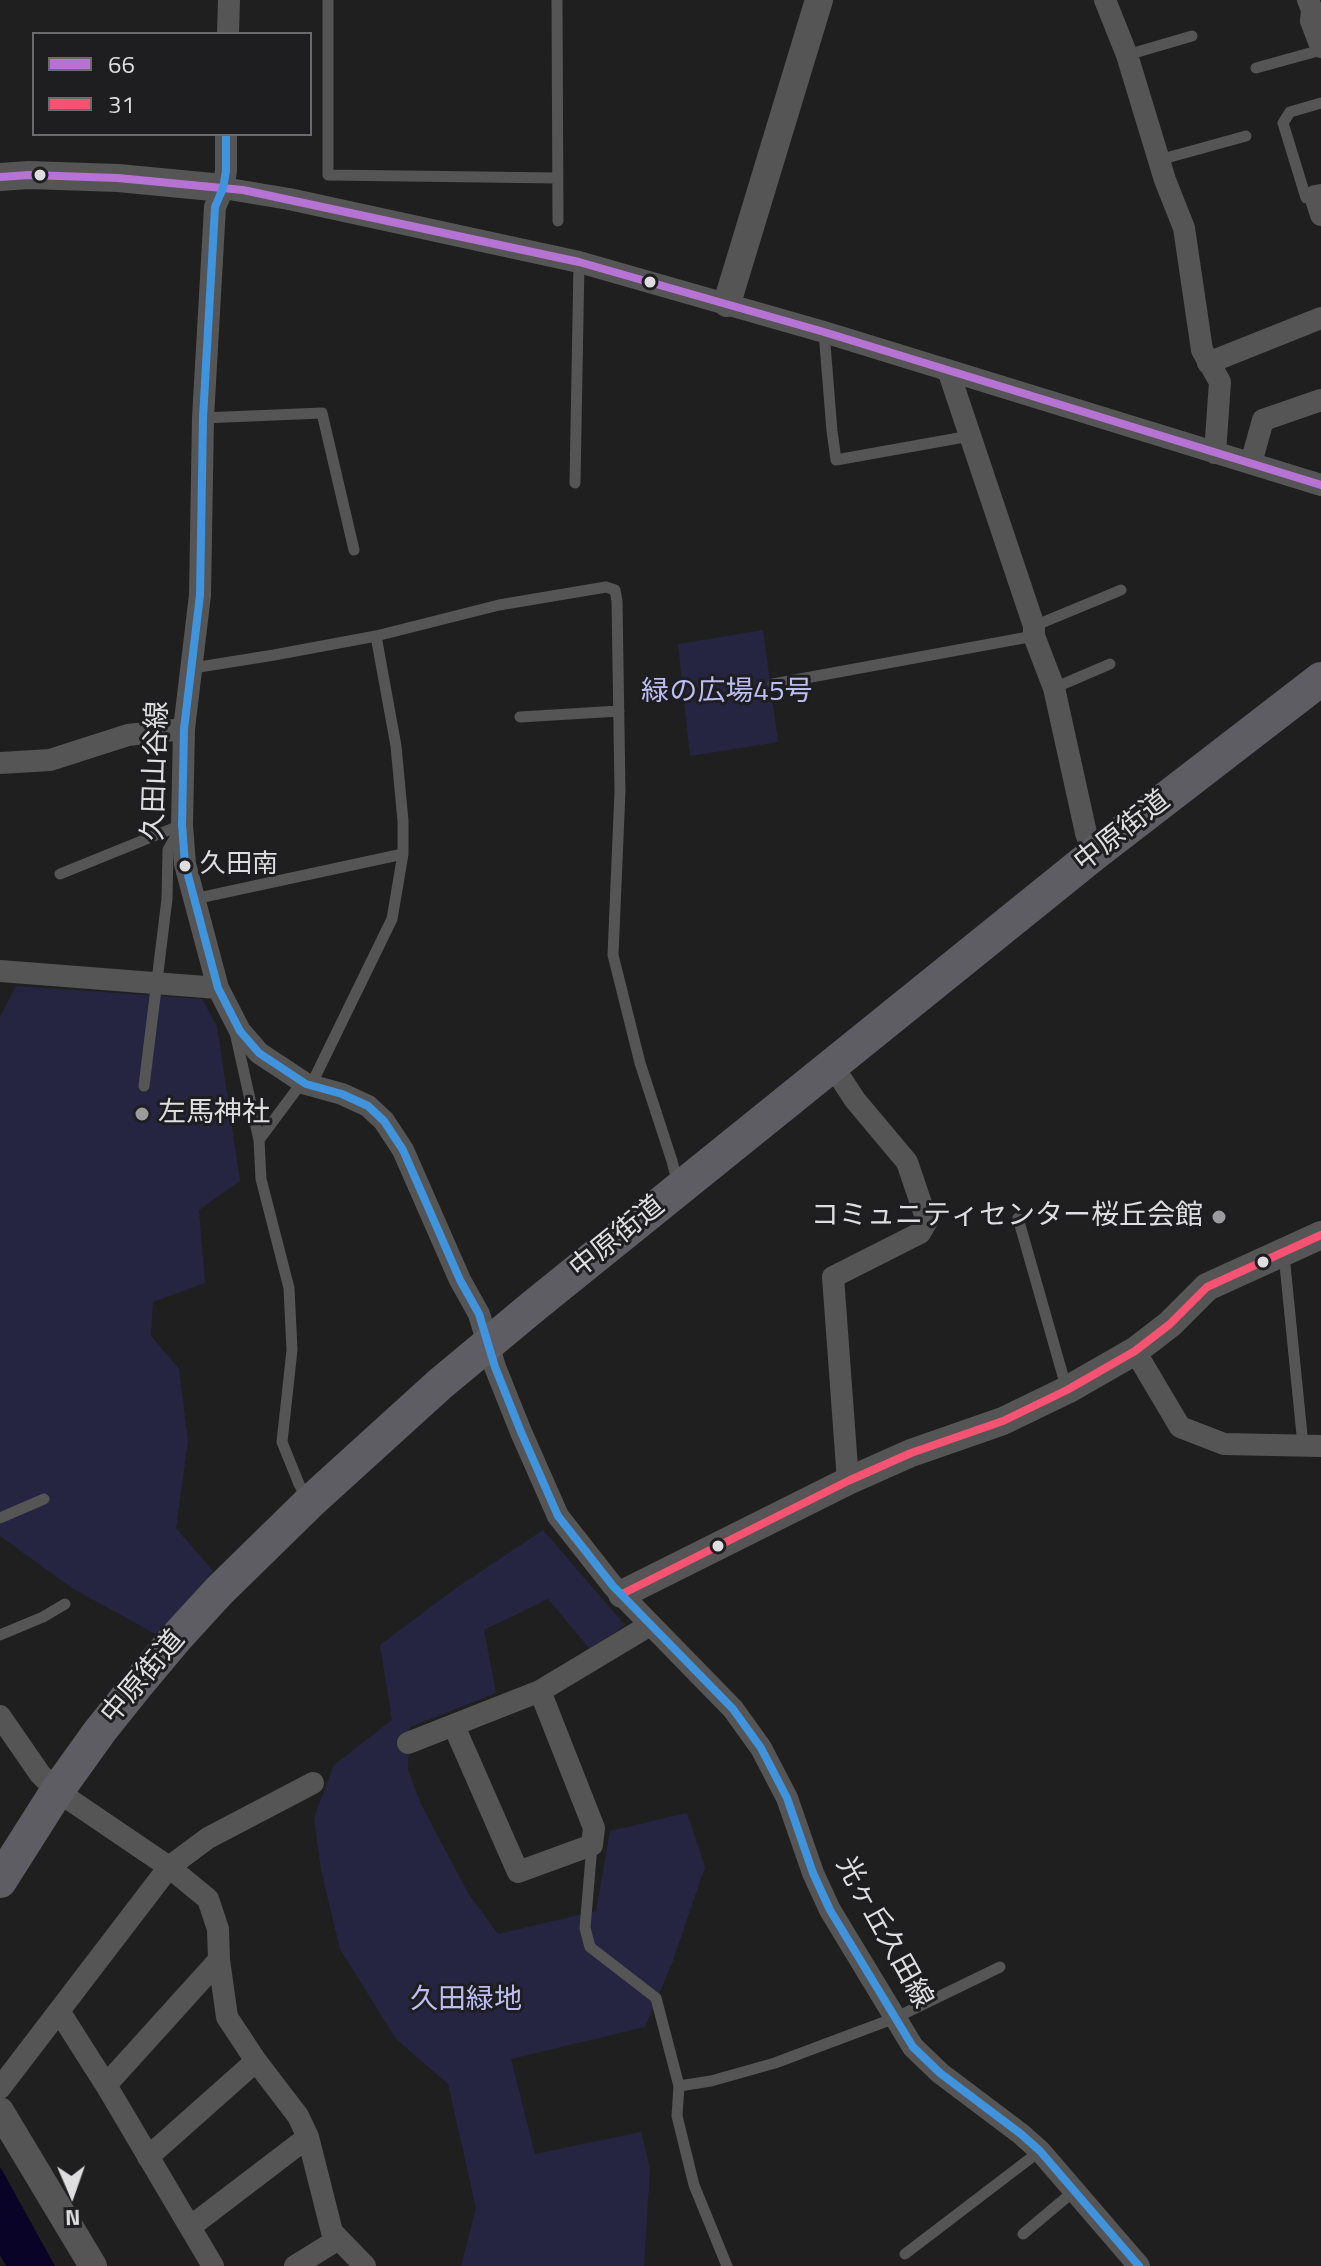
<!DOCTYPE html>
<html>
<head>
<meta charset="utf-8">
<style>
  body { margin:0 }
  #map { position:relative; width:1321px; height:2266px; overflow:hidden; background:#1f1f20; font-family:"Titillium Web",sans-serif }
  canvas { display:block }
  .legend { position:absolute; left:32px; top:32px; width:280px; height:104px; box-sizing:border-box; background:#1e1e21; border:2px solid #6b6b6e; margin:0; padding:10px 14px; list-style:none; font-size:24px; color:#dedee1 }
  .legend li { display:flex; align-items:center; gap:16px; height:40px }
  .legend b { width:40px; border:2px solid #6b6b6e }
  .north { position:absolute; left:32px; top:2154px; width:80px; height:80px; -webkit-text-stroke:6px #1e1e21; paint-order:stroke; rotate:178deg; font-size:22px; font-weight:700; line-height:32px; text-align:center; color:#dedee1 }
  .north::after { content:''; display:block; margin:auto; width:28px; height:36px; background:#dedee1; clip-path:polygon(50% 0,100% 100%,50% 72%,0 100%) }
</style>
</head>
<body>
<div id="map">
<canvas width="1321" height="2266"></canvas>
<ul class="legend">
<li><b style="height:10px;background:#b673d3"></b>66</li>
<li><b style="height:10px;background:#f65372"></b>31</li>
</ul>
<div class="north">N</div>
</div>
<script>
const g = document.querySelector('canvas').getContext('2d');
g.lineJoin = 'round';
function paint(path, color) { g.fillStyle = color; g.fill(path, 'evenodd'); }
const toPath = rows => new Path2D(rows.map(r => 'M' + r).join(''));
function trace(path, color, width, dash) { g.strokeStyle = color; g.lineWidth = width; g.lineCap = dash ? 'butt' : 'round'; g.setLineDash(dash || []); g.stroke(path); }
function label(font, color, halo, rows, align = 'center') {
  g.font = font + ' "Titillium Web","Noto Sans JP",sans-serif'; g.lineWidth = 6; g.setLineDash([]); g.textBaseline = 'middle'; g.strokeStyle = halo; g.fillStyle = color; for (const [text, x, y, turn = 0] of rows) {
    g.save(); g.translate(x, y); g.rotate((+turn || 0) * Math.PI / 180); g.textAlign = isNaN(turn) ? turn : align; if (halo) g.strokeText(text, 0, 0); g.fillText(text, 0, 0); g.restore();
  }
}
paint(toPath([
  [763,630,778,742,690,756,678,644],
  [16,986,202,999,217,1026,240,1181,199,1210,205,1283,153,1302,151,1336,179,1369,188,1441,176,1528,213,1571,159,1636,72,1588,0,1536,0,1017],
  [543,1530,625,1625,590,1649,548,1599,484,1630,496,1693,410,1727,408,1770,421,1804,468,1893,498,1934,596,1911,610,1831,687,1813,705,1867,672,1963,645,2027,511,2059,535,2154,641,2132,650,2168,644,2266,461,2266,476,2208,448,2084,396,2039,340,1949,321,1870,314,1818,334,1765,392,1720,380,1645,456,1588]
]), '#262541');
paint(toPath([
  [0,2167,2,2170,55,2266,6,2266,0,2255]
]), '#090328');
trace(toPath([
  [328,0,328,175,558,178],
  [557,0,558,221],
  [1127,55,1192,36],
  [1256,68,1321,50],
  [1159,160,1246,136],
  [1314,196,1306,198,1283,123,1290,112,1321,103],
  [824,332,832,431,836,460,970,436],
  [203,418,322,413,354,550],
  [575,483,579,262],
  [1034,626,1121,590],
  [193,668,274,655,376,636,499,605,606,587,615,590,617,601,620,791,613,955,640,1063,672,1161,678,1185],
  [773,684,1034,636],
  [1054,688,1110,664],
  [520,717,619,711],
  [60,874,181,825],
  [194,899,403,854],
  [235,1032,259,1140,261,1179,289,1288,292,1350,282,1442,299,1484,307,1499],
  [144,1086,167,899,168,850,180,829],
  [259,1140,297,1089,315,1077,392,919,403,854,403,821,396,746,376,636],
  [1018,1218,1067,1390],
  [1284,1255,1303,1445],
  [0,1518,44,1499],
  [0,1635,43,1617,65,1604],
  [592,1845,585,1928,590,1947,656,1998,679,2086,677,2116,694,2185,727,2266],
  [679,2086,711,2081,775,2063,895,2018,1000,1967],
  [1023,2234,1074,2191],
  [905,2254,1040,2151]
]), '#555556', 11);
trace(toPath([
  [1105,0,1127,55,1165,180,1184,228,1202,350,1220,382,1215,453],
  [1308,0,1312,10,1311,21,1321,47],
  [228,34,229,0],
  [226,134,226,171,223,188,215,207,203,418,200,595,184,729,182,825,185,864,218,988,240,1031,259,1053,306,1084,342,1094,368,1106,384,1121,403,1150,460,1280,479,1314,495,1367,521,1432,558,1516,613,1586,733,1709,761,1748,787,1798,813,1873,830,1910,913,2047,940,2073,1021,2134,1040,2151,1139,2266],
  [223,188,289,199,579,262,824,332,1321,485],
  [1321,195,1315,196,1321,215],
  [1208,363,1321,318],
  [948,370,1034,626,1034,636,1054,688,1086,833,1094,854],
  [1251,463,1263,420,1321,400],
  [0,763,50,760,128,735,184,729],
  [0,971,218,988],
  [832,1065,855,1100,907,1162,927,1221,920,1233,833,1277,848,1481],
  [1135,1351,1180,1427,1224,1444,1321,1446],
  [0,1716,40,1774,57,1791,169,1867,208,1899,218,1929,219,1960,227,2017,256,2061,298,2116,308,2137,332,2232,365,2266],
  [454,1726,518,1872,592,1845,594,1828,540,1691],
  [408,1743,540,1691,650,1625],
  [59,2011,106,2085,213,2266],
  [106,2085,219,1960],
  [0,2088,169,1867,208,1838,313,1783],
  [148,2157,256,2061],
  [190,2227,308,2137],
  [295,2266,337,2240]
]), '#555556', 22);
trace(toPath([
  [0,177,29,175,118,178,223,188],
  [727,303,819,0],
  [622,1594,848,1481,911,1453,1003,1421,1067,1390,1135,1351,1170,1324,1207,1287,1321,1235],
  [0,2111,93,2266]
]), '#555556', 28);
trace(toPath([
  [0,1881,57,1791,100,1731,136,1686,176,1638,219,1591,309,1503,440,1384,535,1305,1094,854,1321,679]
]), '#5d5d63', 34);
trace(toPath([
  [0,177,29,175,118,178,243,190,579,262,824,332,1321,485]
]), '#b673d3', 8);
trace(toPath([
  [622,1594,848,1481,911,1453,1003,1421,1067,1390,1135,1351,1170,1324,1207,1287,1321,1235]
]), '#f65372', 8);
trace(toPath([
  [226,134,226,171,223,188,215,207,203,418,200,595,184,729,182,825,185,864,218,988,240,1031,259,1053,306,1084,342,1094,368,1106,384,1121,403,1150,460,1280,479,1314,495,1367,521,1432,558,1516,613,1586,733,1709,761,1748,787,1798,813,1873,830,1910,913,2047,940,2073,1021,2134,1040,2151,1139,2266]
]), '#4094de', 8);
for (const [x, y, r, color] of [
  [40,175,7,"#dedee1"],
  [650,282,7,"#dedee1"],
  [185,866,7,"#dedee1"],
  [142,1114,8,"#9b9b9d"],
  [1219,1217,8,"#9b9b9d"],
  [1263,1262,7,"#dedee1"],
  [718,1546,7,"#dedee1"]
]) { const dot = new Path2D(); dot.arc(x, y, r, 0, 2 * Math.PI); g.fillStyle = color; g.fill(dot); trace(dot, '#1e1e21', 3); }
label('26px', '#dedee1', '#1e1e21', [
  ["久田南",200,866]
], 'left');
label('28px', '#bcbef2', '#1e1e21', [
  ["緑の広場45号",727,693],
  ["久田緑地",466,2001]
]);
label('28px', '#dedee1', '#1e1e21', [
  ["久田山谷線",157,771,-88],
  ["中原街道",1123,832,-38],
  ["中原街道",618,1238,-39],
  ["中原街道",144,1678,-50],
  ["光ヶ丘久田線",883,1933,61]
]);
label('28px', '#dedee1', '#1e1e21', [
  ["左馬神社",158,1114],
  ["コミュニティセンター桜丘会館",1203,1217,"right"]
], 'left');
</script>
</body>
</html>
